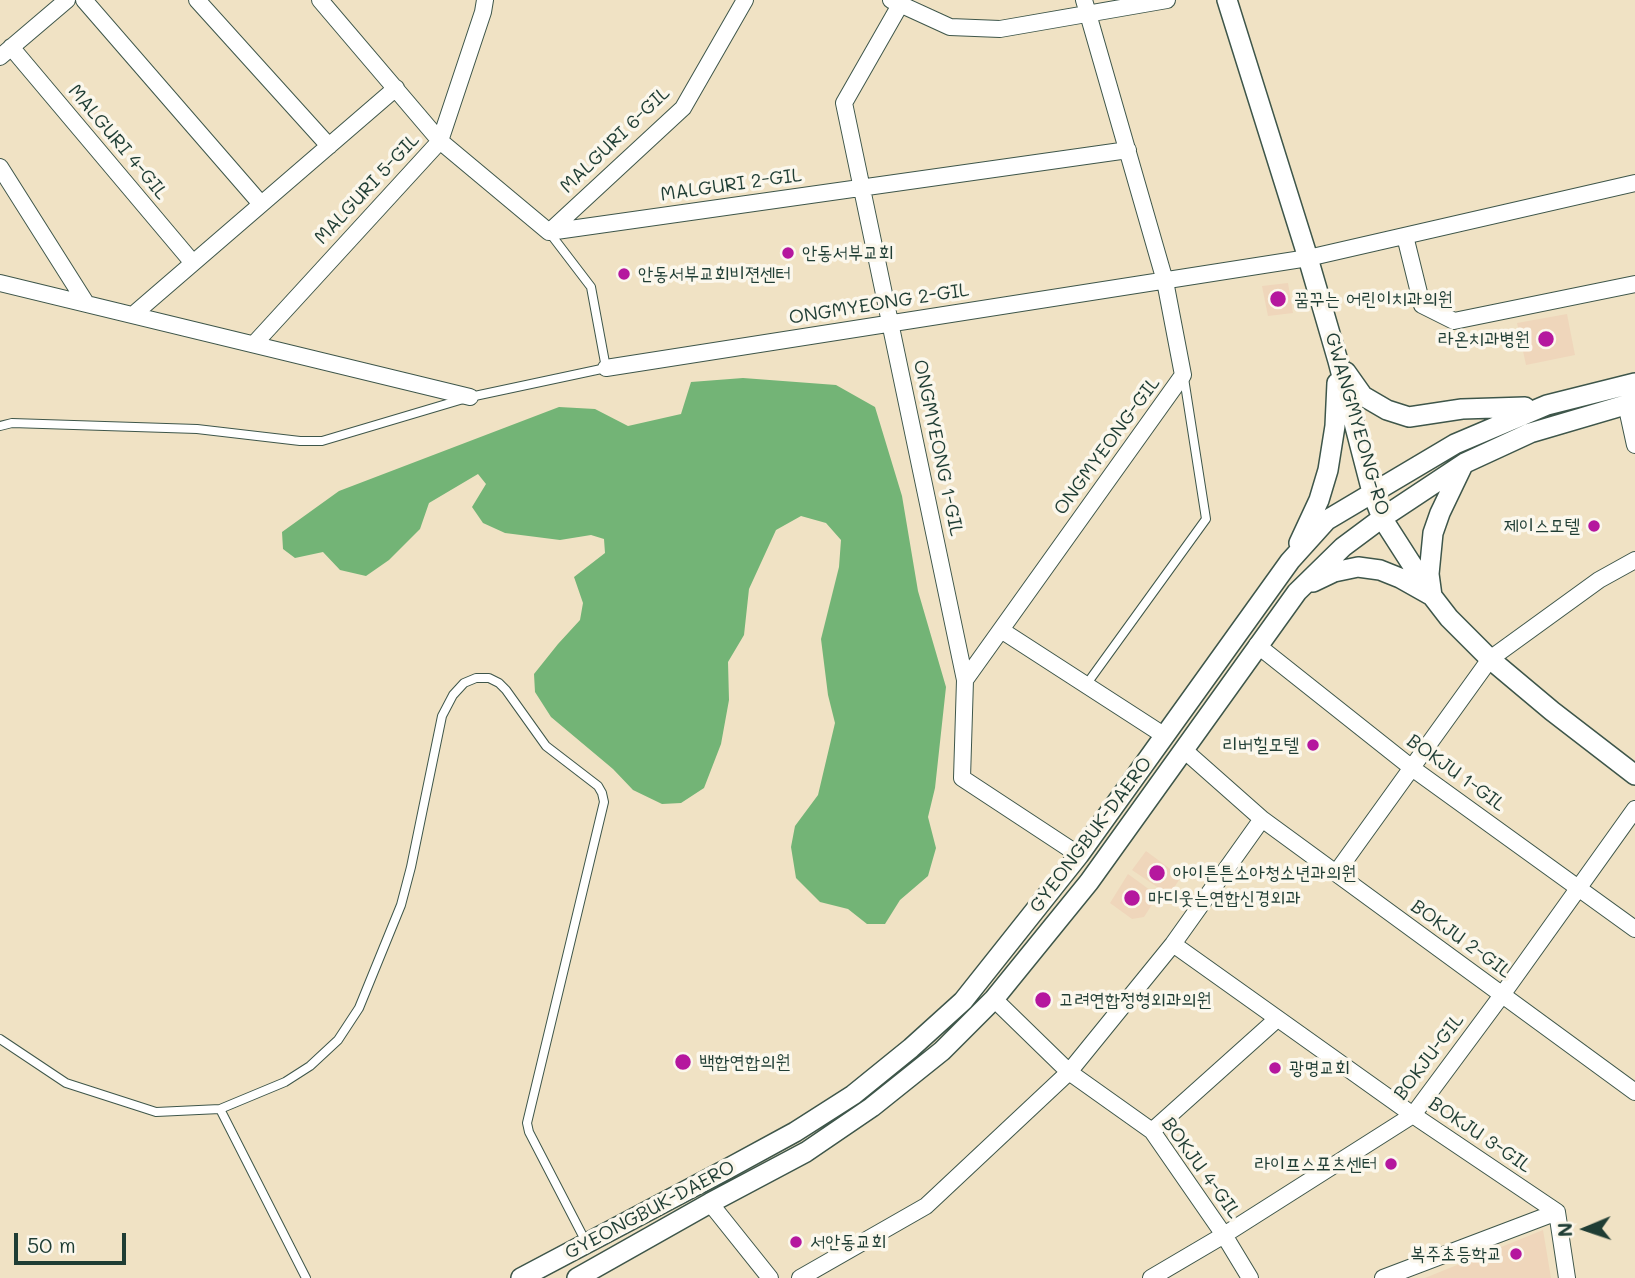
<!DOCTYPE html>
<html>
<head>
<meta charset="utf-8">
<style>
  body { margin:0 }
  #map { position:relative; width:1635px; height:1278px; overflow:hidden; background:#f0e2c4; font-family:Mali,sans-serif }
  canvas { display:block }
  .north { position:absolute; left:1551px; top:1194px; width:70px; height:70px; -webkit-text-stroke:5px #fbf7ec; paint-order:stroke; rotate:268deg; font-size:19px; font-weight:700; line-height:28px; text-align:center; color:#1f3d34 }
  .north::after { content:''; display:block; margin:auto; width:24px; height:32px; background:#1f3d34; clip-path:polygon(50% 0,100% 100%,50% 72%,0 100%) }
  .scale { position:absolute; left:14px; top:1233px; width:112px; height:32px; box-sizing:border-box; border:4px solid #1f3d34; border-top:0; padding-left:9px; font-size:21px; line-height:24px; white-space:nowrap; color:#1f3d34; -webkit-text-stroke:5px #fbf7ec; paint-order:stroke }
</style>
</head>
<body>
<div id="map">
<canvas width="1635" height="1278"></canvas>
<div class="north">N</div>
<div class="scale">50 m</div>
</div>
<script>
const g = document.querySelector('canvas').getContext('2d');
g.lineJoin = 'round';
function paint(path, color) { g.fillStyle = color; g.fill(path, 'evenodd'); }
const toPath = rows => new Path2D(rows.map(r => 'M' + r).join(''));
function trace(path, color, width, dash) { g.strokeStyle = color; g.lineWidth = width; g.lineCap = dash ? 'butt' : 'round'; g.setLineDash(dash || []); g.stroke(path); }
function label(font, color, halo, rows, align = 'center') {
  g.font = font + ' Mali,"Poor Story",sans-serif'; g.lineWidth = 7; g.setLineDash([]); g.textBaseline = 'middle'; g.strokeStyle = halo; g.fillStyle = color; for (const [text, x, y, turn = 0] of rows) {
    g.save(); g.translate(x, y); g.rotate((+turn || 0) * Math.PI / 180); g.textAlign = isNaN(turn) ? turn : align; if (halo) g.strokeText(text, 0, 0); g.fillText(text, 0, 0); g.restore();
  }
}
paint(toPath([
  [1288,283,1293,313,1268,316,1262,286],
  [1567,314,1575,355,1526,365,1517,323],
  [1146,851,1181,877,1169,895,1132,870],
  [1128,874,1150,890,1149,896,1155,900,1144,917,1132,919,1110,903],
  [1543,1230,1551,1278,1425,1278]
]), '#efd6bb');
paint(toPath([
  [743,378,836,385,875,407,902,496,918,591,946,687,935,788,928,817,936,848,928,876,900,900,885,924,867,924,848,909,820,902,796,878,791,847,795,826,818,795,835,723,828,695,821,639,839,567,841,540,826,523,801,516,776,530,749,589,744,635,728,662,729,700,721,744,704,788,681,803,662,804,633,790,613,769,551,717,535,692,534,674,558,644,580,620,583,603,574,577,605,553,604,539,591,535,560,540,505,533,483,523,472,507,486,484,478,474,429,503,420,529,389,560,366,576,340,570,323,552,295,558,283,549,282,532,339,491,559,407,595,409,628,426,681,414,691,382]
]), '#73b476');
const service = toPath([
  [0,426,12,423,197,429,300,441,322,441,470,397,606,368,591,287,549,232],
  [1086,685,1206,519,1184,378],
  [0,1039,66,1083,156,1112,220,1109],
  [306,1278,220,1109,285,1082,310,1066,338,1040,359,1008,401,905,411,867,442,716,453,695,464,683,476,678,489,678,499,683,506,690,546,746,598,786,602,793,604,802,527,1123,529,1132,586,1242]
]);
const minor = toPath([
  [84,0,261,204],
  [197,0,329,146],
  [320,0,440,141,549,232,1128,150],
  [891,0,950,27,1000,29,1167,0],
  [900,5,844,103,965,680,962,778,1079,855],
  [11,47,193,263],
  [0,57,67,0],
  [0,167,86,303],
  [549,232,683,108,745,0],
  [1405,236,1422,305,1454,321,1635,284],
  [0,283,470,397],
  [134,314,396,88],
  [254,344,440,141,483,12,485,0],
  [606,368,1308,258,1635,183],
  [1626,404,1635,445],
  [1001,630,1165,736],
  [1257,645,1412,768,1635,929],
  [965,680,1183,375,1165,281,1084,0],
  [1184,750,1262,819,1635,1092],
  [1336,873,1490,659,1599,580,1635,560],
  [1173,944,1413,1115,1557,1212,1567,1278],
  [994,999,1069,1072,1152,1131,1224,1235,1250,1278],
  [1152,1131,1277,1019],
  [710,1203,770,1278],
  [800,1278,926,1206,1069,1072,1173,944,1262,819],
  [1151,1278,1224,1235,1413,1115,1502,995,1635,809],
  [1383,1278,1557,1212]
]);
const tertiary = toPath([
  [1227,0,1308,258,1338,361,1372,492,1382,518,1432,596,1449,618,1490,659,1552,711,1635,775],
  [1346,372,1363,396,1387,410,1409,417,1462,409,1525,407],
  [1299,543,1319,500,1328,470,1335,426,1337,383],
  [1313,582,1334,572,1358,567,1380,570,1400,578,1432,596,1429,574,1433,533,1440,513,1463,465],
  [521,1278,727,1169,795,1132,853,1095,911,1048,963,1001,1079,855,1290,561,1327,520,1455,444,1547,405,1635,383],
  [577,1278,710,1203,806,1152,872,1107,942,1051,994,999,1089,882,1297,592,1343,547,1382,518,1465,463,1530,433,1635,402]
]);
trace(service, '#3e564a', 10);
trace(minor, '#3e564a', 18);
trace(tertiary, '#3e564a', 22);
trace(service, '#fff', 8);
trace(minor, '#fff', 16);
trace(tertiary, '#fff', 19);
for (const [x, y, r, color] of [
  [788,253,7,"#b5179e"],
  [624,274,7,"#b5179e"],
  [1278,299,9,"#b5179e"],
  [1546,339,9,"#b5179e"],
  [1594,526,7,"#b5179e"],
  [1313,745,7,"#b5179e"],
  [1157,873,9,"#b5179e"],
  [1132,898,9,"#b5179e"],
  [1043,1000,9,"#b5179e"],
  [683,1062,9,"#b5179e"],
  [1275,1068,7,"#b5179e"],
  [1391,1164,7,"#b5179e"],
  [796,1242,7,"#b5179e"],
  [1516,1254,7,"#b5179e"]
]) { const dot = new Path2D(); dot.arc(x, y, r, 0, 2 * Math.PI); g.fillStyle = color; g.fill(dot); trace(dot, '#fbf7ec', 2.5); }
label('19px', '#1f3d34', '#fbf7ec', [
  ["MALGURI 6-GIL",615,140,-44],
  ["MALGURI 4-GIL",118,142,50],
  ["MALGURI 2-GIL",731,185,-8],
  ["MALGURI 5-GIL",367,189,-47],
  ["ONGMYEONG 2-GIL",879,304,-9],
  ["GWANGMYEONG-RO",1357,424,74],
  ["ONGMYEONG-GIL",1107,446,-54],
  ["ONGMYEONG 1-GIL",938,448,78],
  ["BOKJU 1-GIL",1456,773,36],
  ["GYEONGBUK-DAERO",1091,835,-53],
  ["BOKJU 2-GIL",1461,939,36],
  ["BOKJU-GIL",1429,1057,-53],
  ["BOKJU 3-GIL",1480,1135,34],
  ["BOKJU 4-GIL",1201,1168,54],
  ["GYEONGBUK-DAERO",650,1210,-28]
]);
label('19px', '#1f3d34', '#fbf7ec', [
  ["안동서부교회",802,253],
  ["안동서부교회비젼센터",638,274],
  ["꿈꾸는 어린이치과의원",1294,299],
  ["라온치과병원",1530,339,"right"],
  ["제이스모텔",1580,526,"right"],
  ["리버힐모텔",1299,745,"right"],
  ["아이튼튼소아청소년과의원",1173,873],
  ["마디웃는연합신경외과",1148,898],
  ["고려연합정형외과의원",1059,1000],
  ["백합연합의원",699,1062],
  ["광명교회",1289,1068],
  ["라이프스포츠센터",1377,1164,"right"],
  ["서안동교회",810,1242],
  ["복주초등학교",1502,1254,"right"]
], 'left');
</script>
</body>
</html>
